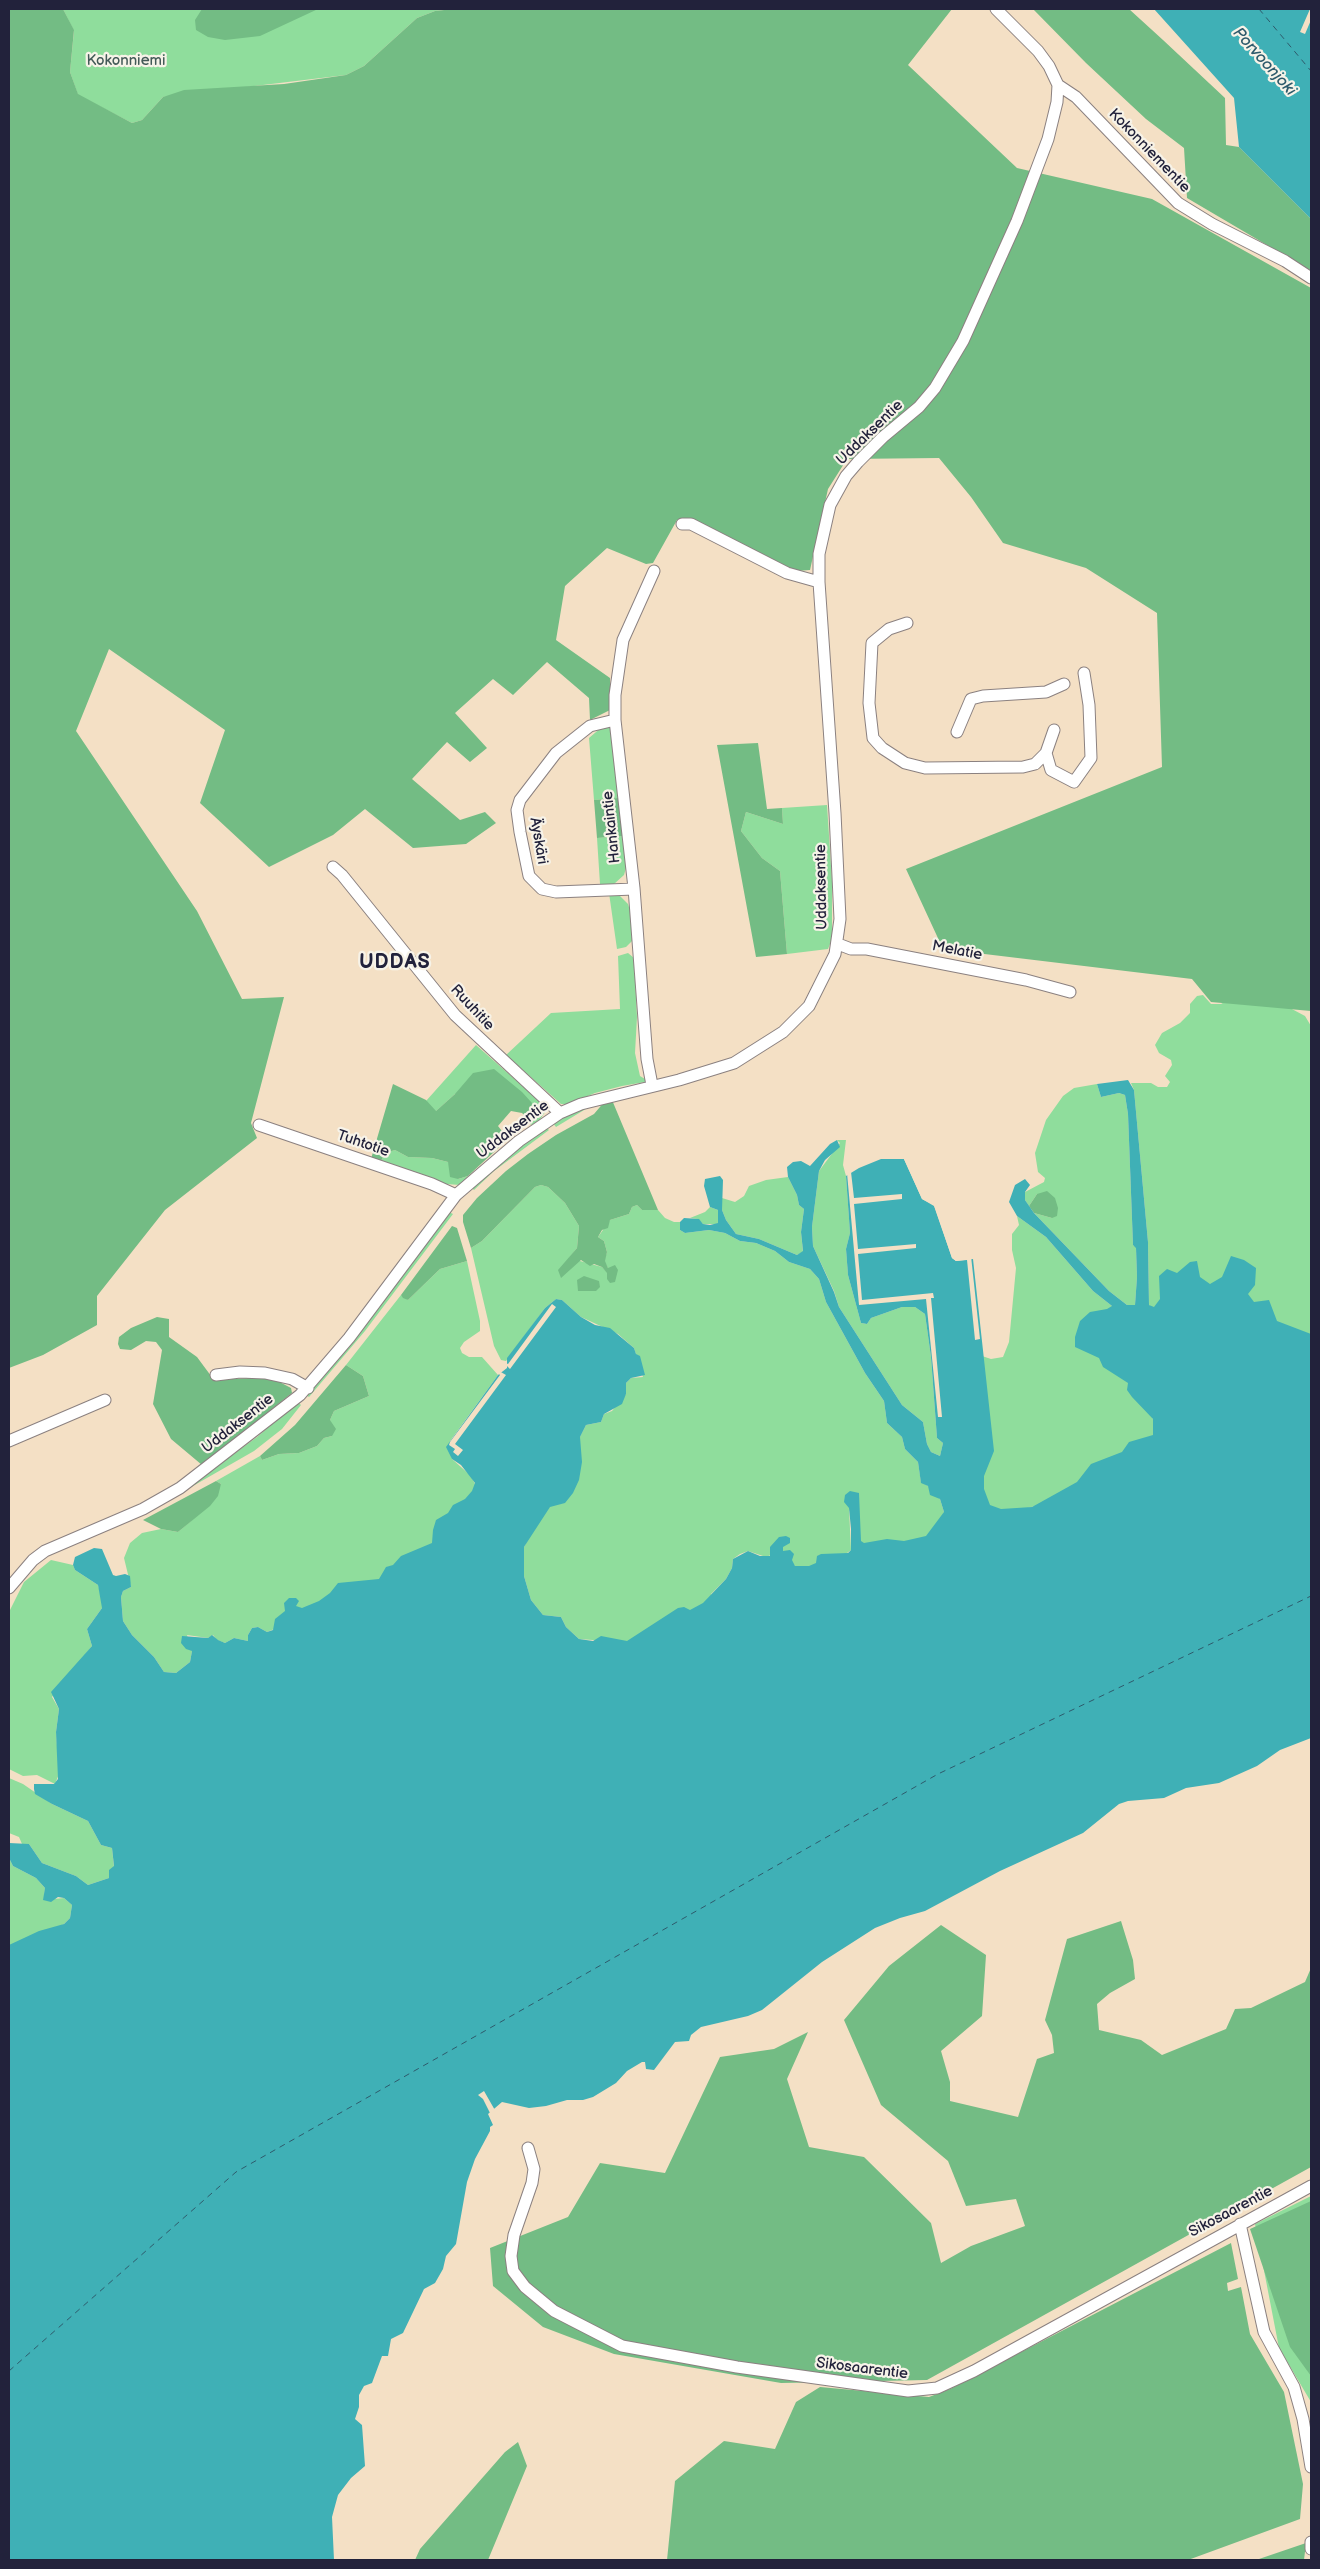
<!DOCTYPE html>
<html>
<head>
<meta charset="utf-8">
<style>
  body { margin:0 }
  #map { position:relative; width:1320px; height:2569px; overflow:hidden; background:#f4e0c5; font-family:"Balsamiq Sans",sans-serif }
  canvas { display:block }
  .frame { position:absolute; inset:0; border:10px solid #22223b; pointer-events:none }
</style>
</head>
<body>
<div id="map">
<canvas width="1320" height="2569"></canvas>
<div class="frame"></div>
</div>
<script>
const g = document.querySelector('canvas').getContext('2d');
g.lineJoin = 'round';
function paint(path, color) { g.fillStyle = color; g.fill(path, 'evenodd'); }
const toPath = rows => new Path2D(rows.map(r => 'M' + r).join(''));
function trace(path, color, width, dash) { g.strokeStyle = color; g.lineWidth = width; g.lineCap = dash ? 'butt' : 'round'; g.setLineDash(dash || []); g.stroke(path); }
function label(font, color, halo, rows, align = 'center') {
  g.font = font + ' "Balsamiq Sans",sans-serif'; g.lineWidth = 4.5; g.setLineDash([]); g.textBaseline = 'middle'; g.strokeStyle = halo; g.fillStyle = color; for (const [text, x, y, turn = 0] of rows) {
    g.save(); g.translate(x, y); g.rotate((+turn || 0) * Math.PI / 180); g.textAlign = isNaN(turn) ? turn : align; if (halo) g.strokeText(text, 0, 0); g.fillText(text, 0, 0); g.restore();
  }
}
paint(toPath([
  [63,9,453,9,435,11,417,18,364,66,346,75,163,97,142,120,132,123,78,95,70,72,74,31],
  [603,726,610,727,612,732,618,798,594,800,589,738],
  [827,805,832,881,832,939,828,949,787,954,780,871,762,858,741,831,746,812,783,824,782,808],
  [623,836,626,868,624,875,614,884,600,884,597,838],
  [609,893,620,896,628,904,631,913,632,941,626,947,617,949],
  [628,953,634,958,637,1017,635,1053,640,1076,645,1079,645,1082,622,1086,595,1093,569,1104,561,1104,506,1055,551,1013,620,1009,618,956],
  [1203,995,1211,1004,1221,1004,1233,997,1290,1008,1305,1016,1311,1026,1311,1360,1224,1378,1149,1305,1148,1242,1134,1090,1131,1083,1151,1083,1158,1087,1167,1087,1170,1082,1165,1076,1172,1065,1171,1060,1159,1053,1155,1045,1162,1033,1180,1023,1190,1013,1190,1004,1197,996],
  [476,1045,545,1106,545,1112,539,1121,531,1125,526,1117,530,1113,455,1094,435,1112,426,1101],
  [1097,1084,1101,1097,1119,1093,1125,1095,1128,1114,1133,1245,1136,1247,1137,1277,1135,1305,1132,1306,1127,1305,1109,1291,1034,1213,1052,1218,1037,1194,1029,1206,1025,1200,1025,1192,1044,1182,1045,1178,1038,1172,1035,1153,1046,1120,1063,1096,1074,1088],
  [594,1104,556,1127,553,1123,577,1110],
  [546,1127,549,1130,494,1171,474,1190,471,1187,491,1169],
  [837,1140,846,1140,843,1165,846,1176,850,1233,846,1249,848,1275,861,1323,867,1324,871,1318,902,1307,915,1307,925,1314,931,1357,937,1438,943,1443,940,1456,931,1452,927,1444,923,1422,902,1405,839,1307,834,1291,813,1246,812,1227,819,1171,840,1143],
  [395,1150,408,1157,432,1158,448,1162,458,1179,468,1176,461,1185,445,1184,381,1161,385,1153],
  [788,1177,797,1195,799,1205,804,1209,801,1232,803,1252,797,1255,759,1239,736,1234,726,1220,722,1210,722,1198,735,1202,744,1196,749,1186,766,1180],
  [541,1185,548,1187,565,1203,579,1226,577,1248,569,1258,602,1267,608,1273,608,1268,604,1261,607,1252,604,1241,598,1237,610,1220,629,1214,632,1207,637,1205,642,1210,658,1210,665,1218,674,1222,680,1222,680,1230,685,1233,709,1230,725,1233,740,1241,756,1243,775,1251,789,1262,810,1269,819,1279,826,1302,865,1373,884,1401,887,1423,902,1437,905,1449,918,1462,921,1482,928,1486,940,1499,944,1512,937,1542,868,1572,849,1508,851,1550,808,1583,783,1551,783,1547,770,1547,771,1555,766,1557,748,1551,740,1554,733,1559,732,1568,726,1579,711,1594,768,1653,579,1639,566,1627,561,1617,543,1615,531,1600,524,1576,524,1547,586,1425,601,1422,604,1414,612,1411,626,1394,626,1383,631,1378,643,1377,634,1348,618,1334,581,1317,562,1300,556,1299,545,1308,506,1361,501,1360,494,1346,471,1248,482,1241,535,1187],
  [710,1207,718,1210,718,1224,703,1224,698,1219,690,1218,705,1212],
  [449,1212,453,1214,365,1331,309,1397,306,1395,362,1330],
  [1017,1216,1046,1237,1093,1291,1112,1306,1158,1433,1084,1493,987,1519,981,1474,982,1356,991,1359,1003,1357,1009,1342,1016,1268,1012,1250,1012,1234,1019,1225],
  [467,1261,480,1321,480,1331,464,1342,460,1348,462,1353,469,1357,482,1357,498,1375,450,1441,452,1459,471,1476,480,1494,415,1565,277,1628,267,1632,258,1627,252,1628,248,1635,248,1641,234,1638,225,1643,217,1640,213,1635,208,1638,187,1635,192,1651,190,1662,176,1673,164,1672,154,1657,132,1635,123,1621,121,1597,123,1591,131,1587,124,1558,130,1543,142,1533,161,1529,178,1532,191,1521,221,1484,216,1481,260,1456,262,1460,279,1454,299,1453,317,1446,324,1438,332,1436,330,1420,334,1411,369,1396,363,1376,346,1365,401,1295,408,1300,440,1269],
  [298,1402,301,1405,282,1429,254,1451,179,1494,257,1437],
  [51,1560,73,1565,75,1570,98,1585,103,1603,102,1608,87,1629,92,1646,52,1697,59,1709,56,1732,59,1774,55,1784,37,1775,23,1776,9,1769,9,1612,24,1582],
  [9,1778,23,1784,52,1804,88,1821,101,1845,112,1848,114,1867,109,1878,88,1885,76,1876,42,1863,29,1844,22,1844,19,1837,9,1833],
  [9,1858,13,1866,36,1878,45,1888,44,1900,64,1898,72,1905,70,1918,64,1924,9,1953],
  [1311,2196,1311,2402,1279,2348,1255,2224]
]), '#8fdd9c');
paint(toPath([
  [9,9,63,9,74,30,70,72,78,94,132,123,142,120,163,97,184,90,284,84,346,75,364,66,417,18,435,11,453,9,952,9,908,65,1017,168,1152,199,1311,288,1311,1011,1211,1002,1192,979,943,949,906,869,1162,767,1157,613,1086,568,1003,543,971,497,939,458,847,459,828,489,810,570,796,571,690,518,677,520,653,563,646,564,607,548,565,586,556,640,610,678,610,710,590,720,589,698,547,662,513,695,493,679,455,713,487,748,470,762,447,742,412,779,460,820,485,812,496,823,466,844,413,848,365,809,333,835,269,867,200,803,225,730,109,649,76,731,197,911,242,999,284,997,251,1123,257,1138,165,1210,97,1296,97,1325,43,1355,9,1368],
  [202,9,318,9,260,36,225,40,208,37,196,30,195,20],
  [1033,9,1129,9,1163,40,1225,98,1226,145,1239,147,1311,219,1311,271,1187,198,1184,148,1146,119,1086,63],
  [758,743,767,809,782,808,783,824,746,812,741,831,762,858,780,871,787,954,756,957,717,745],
  [618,798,623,836,597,838,594,800],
  [494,1069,522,1092,532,1103,530,1113,526,1117,522,1113,511,1111,498,1126,508,1139,468,1176,458,1179,450,1177,448,1162,432,1158,408,1157,395,1150,385,1153,381,1161,371,1159,393,1084,426,1100,436,1111,455,1094,473,1073],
  [612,1100,658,1210,642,1210,637,1205,632,1207,629,1214,610,1220,608,1228,602,1230,598,1237,604,1241,607,1252,605,1261,608,1268,615,1265,618,1270,615,1282,610,1283,607,1279,607,1273,602,1267,594,1264,590,1266,581,1260,561,1278,558,1270,577,1248,579,1226,565,1203,548,1187,541,1185,535,1187,482,1241,471,1248,463,1222,463,1215,477,1198,506,1171,528,1154,556,1135,594,1114,605,1101],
  [1047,1191,1055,1198,1058,1208,1057,1216,1052,1218,1034,1213,1029,1206,1037,1194],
  [452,1226,457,1228,467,1261,440,1269,408,1300,403,1298,401,1295],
  [584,1276,599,1281,600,1287,596,1291,578,1291,577,1280],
  [157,1317,169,1319,169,1337,197,1357,214,1380,270,1377,291,1388,292,1393,202,1465,171,1439,153,1404,162,1350,156,1342,146,1341,131,1350,120,1349,118,1344,119,1337,131,1328],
  [346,1365,363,1376,369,1396,334,1411,330,1420,336,1429,332,1436,324,1438,317,1446,299,1453,279,1454,262,1460,260,1456,295,1425],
  [216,1481,221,1484,218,1496,210,1506,178,1532,161,1529,143,1520],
  [1121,1921,1133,1960,1135,1979,1110,1993,1097,2004,1099,2030,1141,2040,1162,2055,1226,2029,1235,2009,1251,2008,1305,1982,1311,1968,1311,2167,927,2380,781,2383,614,2354,543,2327,493,2286,490,2248,568,2217,600,2163,665,2173,720,2057,774,2049,808,2032,787,2079,809,2147,864,2157,931,2223,941,2263,971,2246,1025,2226,1016,2199,966,2206,948,2161,881,2105,844,2020,889,1966,941,1925,986,1955,982,2016,941,2051,950,2082,950,2101,1018,2117,1037,2059,1054,2053,1052,2035,1045,2020,1067,1939],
  [1311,2201,1311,2376,1290,2347,1250,2229],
  [1231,2243,1238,2279,1227,2283,1228,2291,1241,2287,1250,2334,1284,2392,1303,2484,1300,2519,1188,2560,667,2560,675,2481,724,2441,775,2449,796,2402,820,2387,929,2397,950,2389],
  [518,2442,527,2466,488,2560,415,2560,420,2549,505,2452],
  [1306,2543,1304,2560,1255,2560,1259,2559]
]), '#73bc84');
paint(toPath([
  [1154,9,1311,9,1311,219,1239,147,1234,98],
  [1128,1080,1134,1090,1148,1242,1149,1305,1154,1307,1160,1299,1159,1276,1167,1269,1177,1273,1190,1262,1197,1261,1200,1277,1210,1284,1222,1277,1231,1256,1244,1260,1256,1268,1255,1285,1248,1294,1254,1302,1269,1300,1277,1321,1311,1334,1311,1738,1280,1750,1257,1766,1219,1783,1186,1788,1164,1798,1128,1801,1119,1804,1083,1833,1000,1871,925,1911,900,1918,875,1928,822,1962,762,2010,748,2016,701,2027,691,2035,689,2041,675,2042,654,2070,646,2069,645,2062,642,2062,627,2071,616,2083,593,2097,583,2100,567,2100,546,2106,529,2108,502,2102,488,2114,493,2125,490,2127,490,2131,475,2159,467,2182,456,2244,446,2256,443,2269,435,2283,424,2289,403,2333,391,2339,388,2356,382,2356,372,2383,364,2386,359,2395,359,2407,355,2419,362,2425,365,2466,351,2478,338,2495,332,2517,334,2560,9,2560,9,1945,39,1931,64,1924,70,1918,72,1905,64,1898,58,1897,51,1902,43,1900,45,1888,36,1878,13,1866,9,1858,9,1843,29,1844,42,1863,76,1876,88,1885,109,1878,109,1870,114,1866,112,1848,101,1845,88,1821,52,1804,35,1794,34,1789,34,1784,54,1784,58,1779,56,1732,59,1709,51,1692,92,1646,87,1629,102,1608,98,1585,75,1570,73,1565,75,1557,94,1548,102,1549,113,1575,116,1576,125,1574,130,1576,131,1587,123,1591,121,1597,123,1621,132,1635,154,1657,164,1672,176,1673,190,1662,192,1651,186,1649,181,1643,182,1636,208,1638,212,1635,218,1640,225,1643,234,1638,248,1641,248,1635,252,1628,258,1627,267,1632,273,1630,275,1619,285,1611,284,1603,289,1598,296,1598,299,1601,296,1606,302,1608,319,1601,330,1593,338,1583,379,1579,386,1567,393,1565,401,1556,432,1543,433,1530,436,1520,448,1513,453,1505,465,1499,472,1491,475,1483,461,1465,452,1459,446,1447,498,1375,507,1368,507,1358,545,1308,556,1299,562,1300,581,1317,595,1325,610,1328,634,1348,636,1354,640,1356,645,1375,631,1378,626,1383,626,1394,622,1404,604,1414,601,1422,586,1425,580,1437,582,1462,579,1480,573,1493,565,1503,550,1507,524,1547,524,1576,531,1600,543,1615,561,1617,566,1627,579,1639,593,1641,601,1636,627,1641,678,1608,684,1607,690,1610,703,1603,726,1579,732,1568,733,1559,748,1551,760,1556,770,1556,770,1547,779,1537,786,1536,790,1538,790,1543,783,1547,783,1551,790,1550,794,1554,792,1560,795,1566,809,1566,816,1563,817,1556,821,1554,848,1553,851,1550,851,1529,849,1508,844,1502,845,1495,850,1491,859,1493,861,1541,864,1543,887,1539,904,1541,926,1536,944,1512,940,1499,930,1495,928,1486,921,1483,918,1462,905,1449,902,1437,887,1423,884,1401,865,1373,826,1302,819,1279,810,1269,789,1262,775,1251,756,1243,740,1241,725,1233,709,1230,685,1233,680,1230,680,1222,684,1218,699,1219,703,1224,710,1225,718,1223,718,1210,710,1207,704,1186,705,1179,720,1176,723,1180,722,1210,726,1220,736,1234,759,1239,797,1255,803,1251,801,1232,804,1209,799,1205,797,1195,788,1177,787,1167,793,1162,801,1161,810,1166,830,1144,837,1140,840,1147,825,1160,819,1171,812,1227,813,1246,834,1292,839,1307,902,1405,923,1422,927,1444,931,1452,940,1456,943,1443,937,1438,931,1357,925,1314,915,1307,902,1307,871,1318,867,1324,861,1323,848,1275,846,1249,850,1233,846,1176,859,1168,881,1159,904,1159,922,1199,934,1205,952,1258,956,1261,973,1259,994,1451,984,1476,984,1489,990,1505,1001,1509,1032,1507,1077,1482,1091,1464,1122,1452,1129,1442,1153,1435,1153,1419,1132,1397,1127,1390,1128,1383,1103,1367,1099,1358,1075,1347,1075,1337,1080,1321,1090,1312,1107,1309,1112,1306,1093,1291,1046,1237,1017,1216,1009,1202,1015,1185,1025,1179,1030,1185,1025,1192,1025,1200,1034,1213,1109,1291,1127,1305,1135,1305,1137,1277,1136,1248,1133,1245,1128,1114,1125,1095,1119,1093,1101,1097,1097,1084]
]), '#3fb0b6');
paint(toPath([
  [1310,9,1311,20,1305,34,1300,32],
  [903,1157,906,1158,924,1198,936,1204,954,1257,971,1256,980,1339,975,1340,967,1260,956,1261,952,1258,934,1206,922,1199],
  [851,1172,854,1198,902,1194,902,1199,854,1204,858,1249,916,1244,916,1248,858,1254,862,1300,933,1293,934,1298,931,1298,942,1417,938,1417,926,1299,859,1305,847,1173],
  [552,1304,556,1307,510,1369,503,1362,508,1364],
  [499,1371,506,1375,455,1444,463,1450,458,1456,453,1452,455,1449,449,1445,450,1442,500,1375,497,1372],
  [484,2091,496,2112,491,2115,483,2099,478,2095]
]), '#f4e0c5');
trace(toPath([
  [1259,9,1311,71],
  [9,2371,236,2172,938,1774,1311,1596]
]), '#2e5b6c', 1, [6, 5]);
const minor = toPath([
  [996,9,1038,51,1049,66,1058,85,1076,97,1178,203,1212,224,1285,261,1311,278],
  [682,524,691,524,787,573,819,582],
  [907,623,889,629,872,643,869,703,873,738,882,748,905,763,925,768,1023,767,1035,764,1046,753],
  [615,720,590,726,556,753,520,800,517,810,520,832,529,876,542,889,556,892,634,889],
  [1054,730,1046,753,1051,770,1074,782,1091,758,1089,705,1084,673],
  [957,732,971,699,983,696,1046,692,1064,684],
  [333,867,342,875,455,1015,560,1113],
  [838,944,851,949,867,949,1026,980,1070,992],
  [652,1085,647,1059,634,888,615,720,615,695,623,640,654,571],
  [259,1125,432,1184,456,1195],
  [216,1375,240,1372,265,1373,292,1379,308,1388],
  [9,1441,105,1400],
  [9,1588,33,1560,45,1551,143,1509,180,1488,300,1395,349,1338,456,1195,519,1141,560,1113,581,1104,679,1080,734,1063,783,1032,809,1006,835,954,840,919,835,813,819,582,819,554,830,505,846,476,858,462,883,437,919,407,935,388,963,341,1017,221,1048,139,1057,102,1058,85],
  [528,2148,534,2169,532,2183,514,2235,511,2256,513,2271,525,2287,554,2311,622,2346,737,2367,908,2391,937,2388,974,2371,1311,2186],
  [1240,2224,1264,2332,1294,2387,1303,2419,1311,2467],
  [1311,2542,1311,2549]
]);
trace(minor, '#8b8180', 13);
trace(minor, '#fff', 11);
label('15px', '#435a58', '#f7f3e8', [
  ["Kokonniemi",126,61]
]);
label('15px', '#22223b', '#f7f3e8', [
  ["Kokonniementie",1149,151,46],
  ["Uddaksentie",870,433,-44],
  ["Hankaintie",612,827,-96],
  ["Äyskäri",538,841,80],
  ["Uddaksentie",822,887,-91],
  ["Melatie",957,951,11],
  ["Ruuhitie",472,1008,47],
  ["Uddaksentie",513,1130,-37],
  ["Tuhtotie",363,1144,19],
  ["Uddaksentie",238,1424,-38],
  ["Sikosaarentie",1231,2212,-28],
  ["Sikosaarentie",862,2369,7]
]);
label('italic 16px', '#2e5b6c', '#f7f3e8', [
  ["Porvoonjoki",1264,62,48]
]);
g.letterSpacing = '1px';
label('bold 20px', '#22223b', '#f7f3e8', [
  ["UDDAS",395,963]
]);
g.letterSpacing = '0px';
</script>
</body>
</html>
